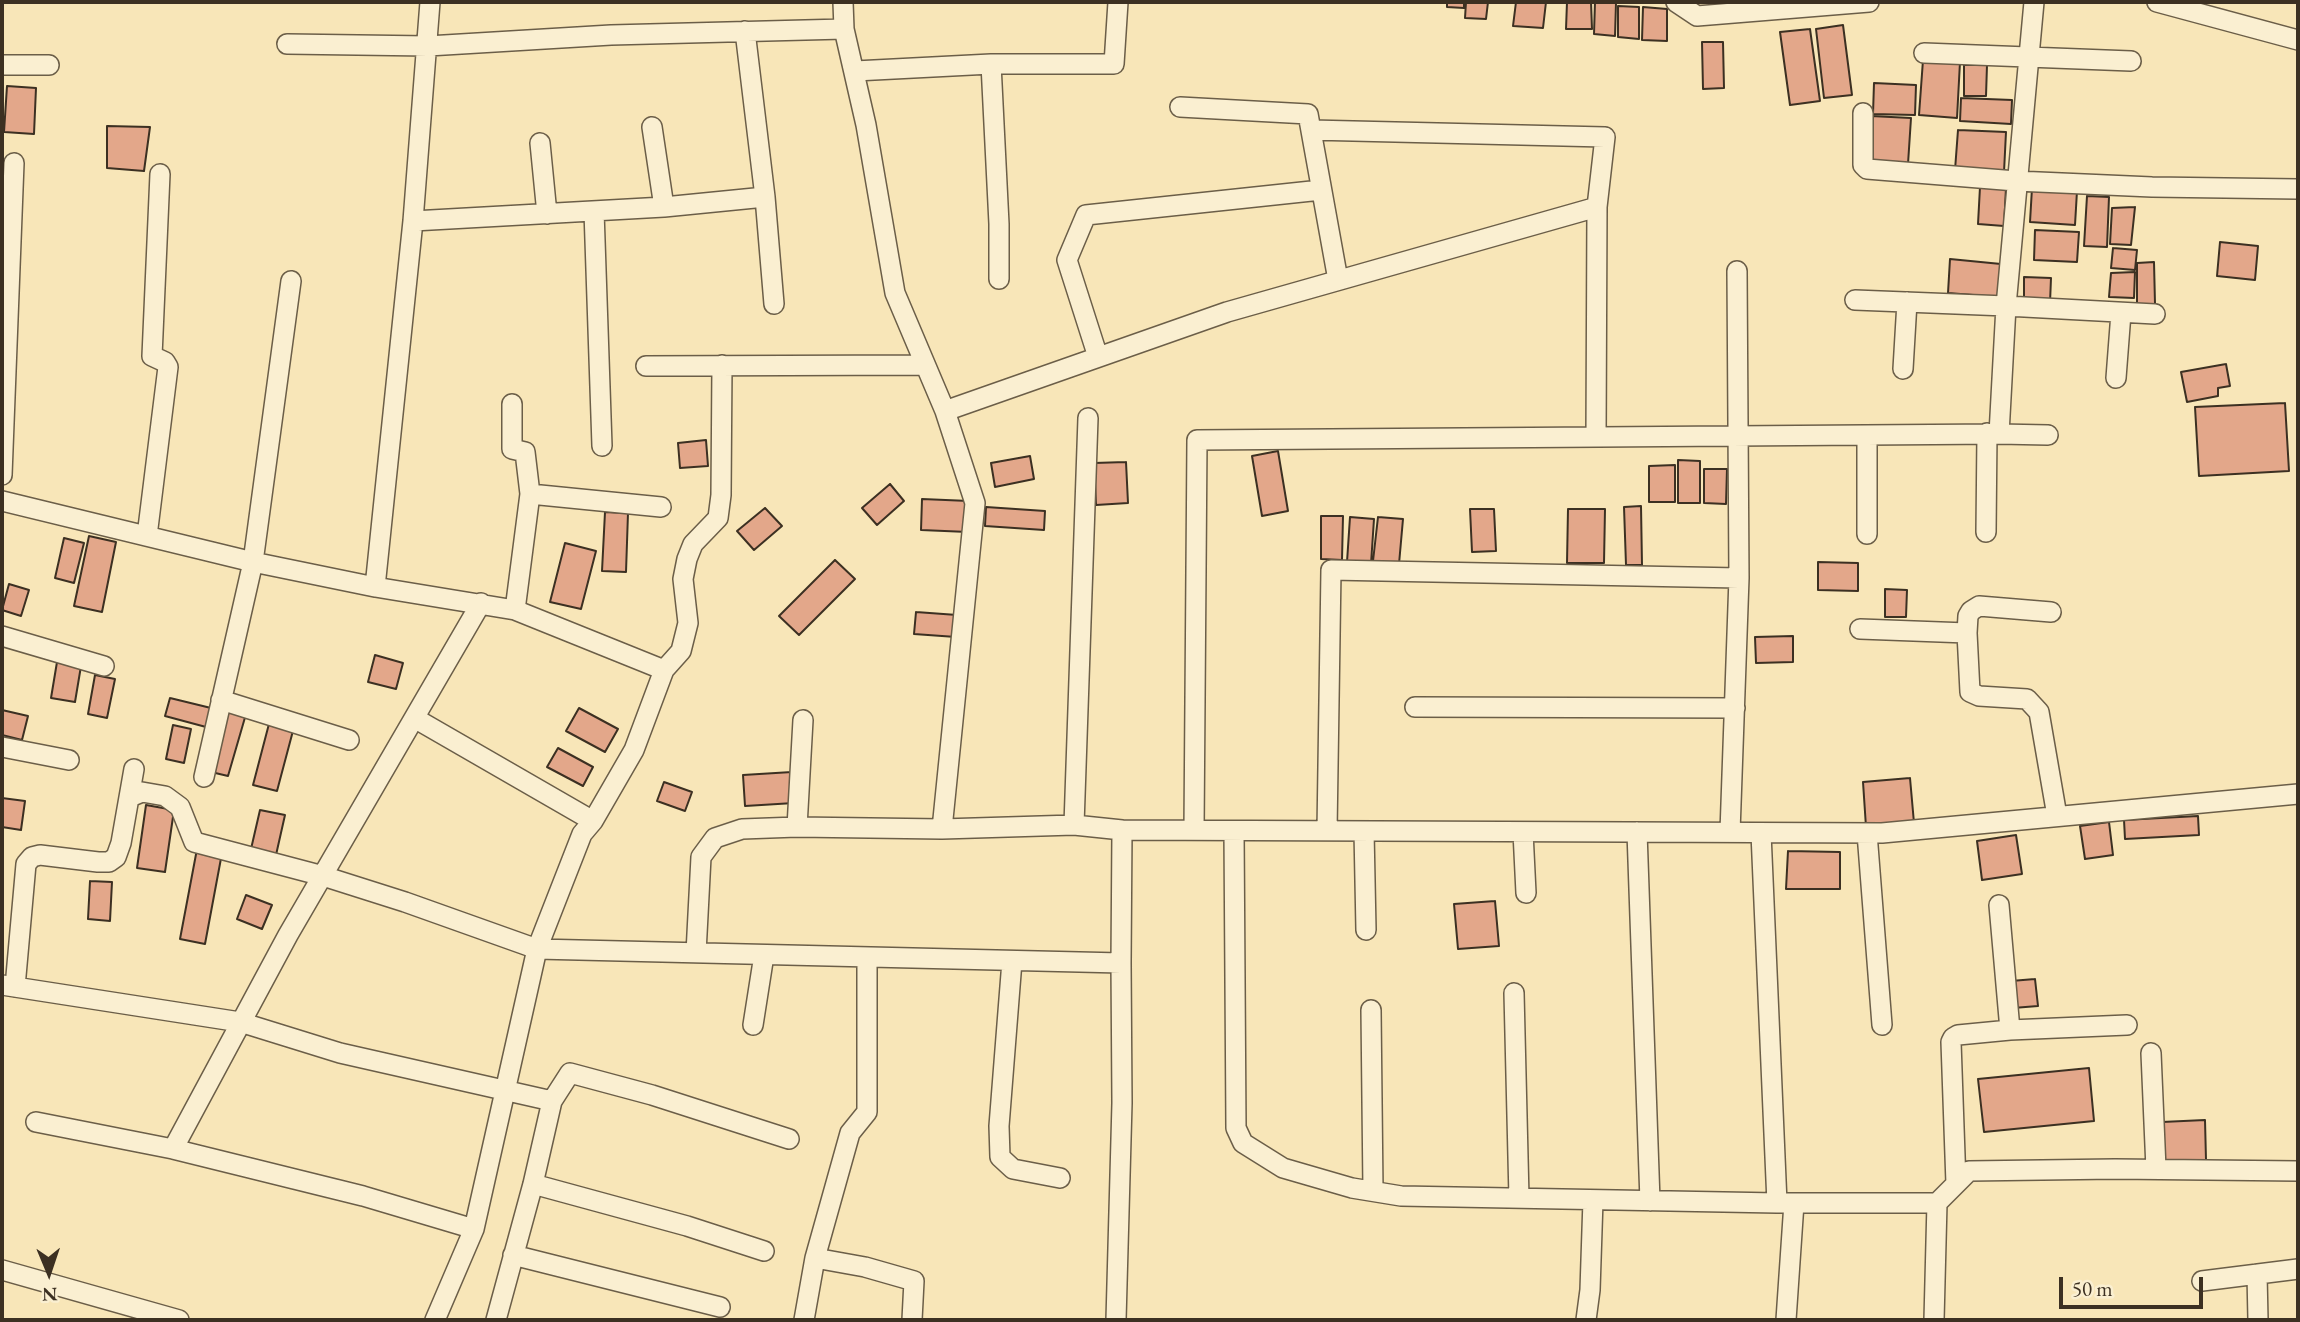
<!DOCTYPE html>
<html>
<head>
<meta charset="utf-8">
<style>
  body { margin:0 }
  #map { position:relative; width:2300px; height:1322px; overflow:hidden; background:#f8e6b8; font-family:"EB Garamond",serif }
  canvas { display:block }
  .frame { position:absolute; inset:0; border:4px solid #3c3022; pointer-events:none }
  .north { position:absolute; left:14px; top:1238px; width:70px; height:70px; -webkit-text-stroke:5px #faefd1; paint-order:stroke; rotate:178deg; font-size:19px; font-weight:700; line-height:28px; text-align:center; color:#3c3022 }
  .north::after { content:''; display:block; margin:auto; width:24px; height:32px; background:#3c3022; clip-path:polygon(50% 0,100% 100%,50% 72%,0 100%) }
  .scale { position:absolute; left:2059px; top:1277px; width:144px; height:32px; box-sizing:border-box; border:4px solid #3c3022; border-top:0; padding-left:9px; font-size:21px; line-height:24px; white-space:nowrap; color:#3c3022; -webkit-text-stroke:5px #faefd1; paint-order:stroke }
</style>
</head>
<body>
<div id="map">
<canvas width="2300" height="1322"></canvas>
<div class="frame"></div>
<div class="north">N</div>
<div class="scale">50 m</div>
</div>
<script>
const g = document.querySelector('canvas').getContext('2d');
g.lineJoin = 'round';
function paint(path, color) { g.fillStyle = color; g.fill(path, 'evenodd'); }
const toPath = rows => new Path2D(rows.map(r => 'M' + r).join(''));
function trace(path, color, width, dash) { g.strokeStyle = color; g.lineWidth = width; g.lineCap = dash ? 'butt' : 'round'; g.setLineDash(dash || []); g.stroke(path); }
const building = toPath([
  [1447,2,1464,2,1464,8,1447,7,1447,2],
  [1466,2,1488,2,1486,19,1465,18,1466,2],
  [1516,2,1546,2,1543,28,1513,26,1516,2],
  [1567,2,1591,2,1592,29,1566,29,1567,2],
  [1595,2,1616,3,1615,36,1594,34,1595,2],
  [1618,6,1639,7,1639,39,1618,37,1618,6],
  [1643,7,1667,9,1667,41,1642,40,1643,7],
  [1843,25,1852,95,1824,98,1816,29,1843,25],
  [1810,29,1820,101,1790,105,1780,32,1810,29],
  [1702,42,1723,42,1724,88,1703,89,1702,42],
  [1923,60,1960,62,1957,118,1919,115,1923,60],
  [1964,65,1987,65,1986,96,1964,96,1964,65],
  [1874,83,1916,85,1915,115,1873,114,1874,83],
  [7,86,36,88,34,134,4,132,7,86],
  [1961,98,2012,100,2011,124,1960,121,1961,98],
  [1871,116,1911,118,1908,164,1869,162,1871,116],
  [107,126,150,127,144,171,107,168,107,126],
  [1958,130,2006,132,2004,172,1955,170,1958,130],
  [1980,187,2006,188,2004,226,1978,224,1980,187],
  [2032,188,2077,191,2075,225,2030,222,2032,188],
  [2087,196,2109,197,2107,247,2084,246,2087,196],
  [2135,207,2131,245,2110,244,2112,208,2135,207],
  [2035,230,2079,232,2077,262,2034,260,2035,230],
  [2220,242,2258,246,2255,280,2217,276,2220,242],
  [2113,248,2137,250,2135,270,2111,268,2113,248],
  [1950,259,2001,264,1998,297,1948,293,1950,259],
  [2154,262,2155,304,2137,304,2137,263,2154,262],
  [2135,272,2134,298,2109,297,2111,273,2135,272],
  [2024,277,2051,278,2050,303,2024,303,2024,277],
  [2226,364,2230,386,2218,388,2218,396,2187,402,2181,372,2226,364],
  [2285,403,2289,471,2199,476,2195,407,2285,403],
  [706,440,708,466,680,468,678,443,706,440],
  [1278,451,1288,511,1262,516,1252,456,1278,451],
  [1030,456,1034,479,995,487,991,463,1030,456],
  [1678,460,1700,461,1700,503,1678,503,1678,460],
  [1126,462,1128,503,1096,505,1094,463,1126,462],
  [1675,465,1675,502,1649,502,1649,466,1675,465],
  [1704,469,1727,469,1726,504,1704,503,1704,469],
  [890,484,904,501,877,525,862,508,890,484],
  [922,499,969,501,968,532,921,530,922,499],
  [1641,506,1642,565,1626,565,1624,507,1641,506],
  [986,507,1045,511,1044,530,985,526,986,507],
  [765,508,782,526,754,550,737,531,765,508],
  [1470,509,1494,509,1496,551,1472,552,1470,509],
  [1568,509,1605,509,1604,563,1567,563,1568,509],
  [605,512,628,513,626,572,602,571,605,512],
  [1321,516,1343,516,1342,560,1321,559,1321,516],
  [1350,517,1374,519,1371,564,1347,562,1350,517],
  [1378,517,1403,519,1399,564,1373,561,1378,517],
  [89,536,116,542,102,612,74,606,89,536],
  [64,538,84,543,74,583,55,578,64,538],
  [565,543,596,551,581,609,550,602,565,543],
  [835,560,855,579,799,635,779,616,835,560],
  [1818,562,1858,563,1858,591,1818,590,1818,562],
  [9,584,29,590,21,616,2,610,9,584],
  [1885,589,1907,590,1906,617,1885,617,1885,589],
  [916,612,957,615,956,637,914,634,916,612],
  [1793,636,1793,662,1756,663,1755,637,1793,636],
  [375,655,403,663,396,689,368,682,375,655],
  [57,662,81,666,75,702,51,698,57,662],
  [95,675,115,679,107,718,88,714,95,675],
  [170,698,211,708,206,727,165,716,170,698],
  [579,708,618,729,605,752,566,731,579,708],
  [229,709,246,714,228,776,211,772,229,709],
  [2,710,28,716,22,740,2,735,2,710],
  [270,720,294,727,277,791,253,785,270,720],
  [173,725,191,729,184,763,166,759,173,725],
  [558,748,593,767,583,786,547,767,558,748],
  [792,772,794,803,745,806,743,775,792,772],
  [1910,778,1914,823,1866,827,1863,782,1910,778],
  [664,782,692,792,685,811,657,801,664,782],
  [2,798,25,801,21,830,2,827,2,798],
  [146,805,174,810,165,872,137,868,146,805],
  [260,810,285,815,276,855,251,849,260,810],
  [2198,816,2199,835,2125,839,2124,820,2198,816],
  [2109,822,2113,855,2085,859,2080,826,2109,822],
  [2016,835,2022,874,1982,880,1977,841,2016,835],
  [197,849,222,853,205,944,180,939,197,849],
  [1788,851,1840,852,1840,889,1786,889,1788,851],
  [90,881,112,882,110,921,88,919,90,881],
  [246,895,272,905,262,929,237,919,246,895],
  [1495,901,1499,946,1458,949,1454,904,1495,901],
  [2035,979,2038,1006,2013,1008,2011,981,2035,979],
  [2089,1068,2094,1121,1984,1132,1978,1079,2089,1068],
  [2205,1120,2206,1160,2164,1161,2162,1122,2205,1120]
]);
paint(building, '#e3a78a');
trace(building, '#3c3022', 2);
const minor = toPath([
  [1676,2,1697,16,1869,2],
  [2157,2,2298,40],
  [844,29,866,125,895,293,945,411,975,503,942,829],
  [745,31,765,197,774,304],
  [287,44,428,46,611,35,844,29,843,2],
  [1924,53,2131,61],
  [991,64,999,224,999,279],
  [2,65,49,65],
  [855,71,991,64,1114,64,1118,2],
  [1180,107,1308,114,1338,280],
  [1863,113,1863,165,1867,169,2016,181,2152,187,2298,189],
  [652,127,664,207],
  [1311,130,1605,137,1597,207],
  [540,143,547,214],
  [594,211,602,446],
  [413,221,664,207,765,197],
  [1737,271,1739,578],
  [1855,300,2006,306,2034,2],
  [1098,357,1067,260,1086,215,1321,190],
  [646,366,925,365],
  [1903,369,1907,302],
  [2116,378,2121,313],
  [512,404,512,449,525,452,530,494,661,507],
  [945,411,1227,312,1597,207,1596,437],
  [1999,434,2048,435],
  [1867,435,1867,534],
  [2,475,14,163],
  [2,501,253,562,375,587,515,610,664,670],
  [1986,532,1987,433],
  [147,536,168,367,165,362,152,356,160,174],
  [375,587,413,221,430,2],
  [515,610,530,494],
  [1860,629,1967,633,1970,692,1979,696,2027,699,2039,712,2057,816],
  [1967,633,1968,616,1971,611,1979,606,2051,612],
  [2,636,104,666],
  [221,700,349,740],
  [1415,707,1735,708],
  [416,719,593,821],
  [2,747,69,760],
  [204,777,253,562,291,281],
  [130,797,142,792,165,796,180,807,194,842,323,876,405,902,537,949,582,834,593,821,634,750,664,670,681,651,688,623,683,579,687,559,693,544,718,518,721,495,722,365],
  [1074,825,1088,418],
  [797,827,803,720],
  [1194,830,1197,440,1999,434,2006,306,2155,314],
  [1234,831,1236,1128,1243,1143,1283,1168,1352,1188,1401,1196,1777,1203],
  [1327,831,1331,570,1739,578,1730,832],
  [1364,831,1366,930],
  [1523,832,1526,893],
  [1637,832,1650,1201],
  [1761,833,1777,1203,1937,1203,1969,1171,2115,1169,2298,1171],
  [1867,833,1882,1025],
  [1999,905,2010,1030],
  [696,953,701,857,715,838,742,829,797,827,942,829,1074,825,1122,830],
  [867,958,867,1112,850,1133,815,1258,865,1267,914,1281,912,1320],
  [1012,961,999,1126,1000,1157,1013,1169,1060,1178],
  [2,985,240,1022,340,1053,552,1101],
  [15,987,26,864,32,857,40,855,98,862,109,862,116,857,121,843,134,769],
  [1514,993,1519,1198],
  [1371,1010,1373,1191],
  [753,1025,764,955],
  [2151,1053,2156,1169],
  [36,1122,173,1149],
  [533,1184,687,1226,764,1251],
  [1956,1184,1951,1042,1953,1038,1958,1035,2010,1030,2127,1025],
  [474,1229,363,1196,173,1149,288,935,481,603],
  [513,1255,720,1307],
  [2,1270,179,1320],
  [2257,1274,2258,1320],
  [2202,1281,2298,1269],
  [435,1320,474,1229,537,949,1121,963,1122,830,1882,833,2298,794],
  [496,1320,533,1184,552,1101,570,1073,652,1095,789,1139],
  [804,1320,815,1258],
  [1116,1320,1122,1103,1121,963],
  [1586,1320,1590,1290,1593,1200],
  [1786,1320,1794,1203],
  [1934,1320,1937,1203]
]);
trace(minor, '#6b5e48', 22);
trace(minor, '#faefd1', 19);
</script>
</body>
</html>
